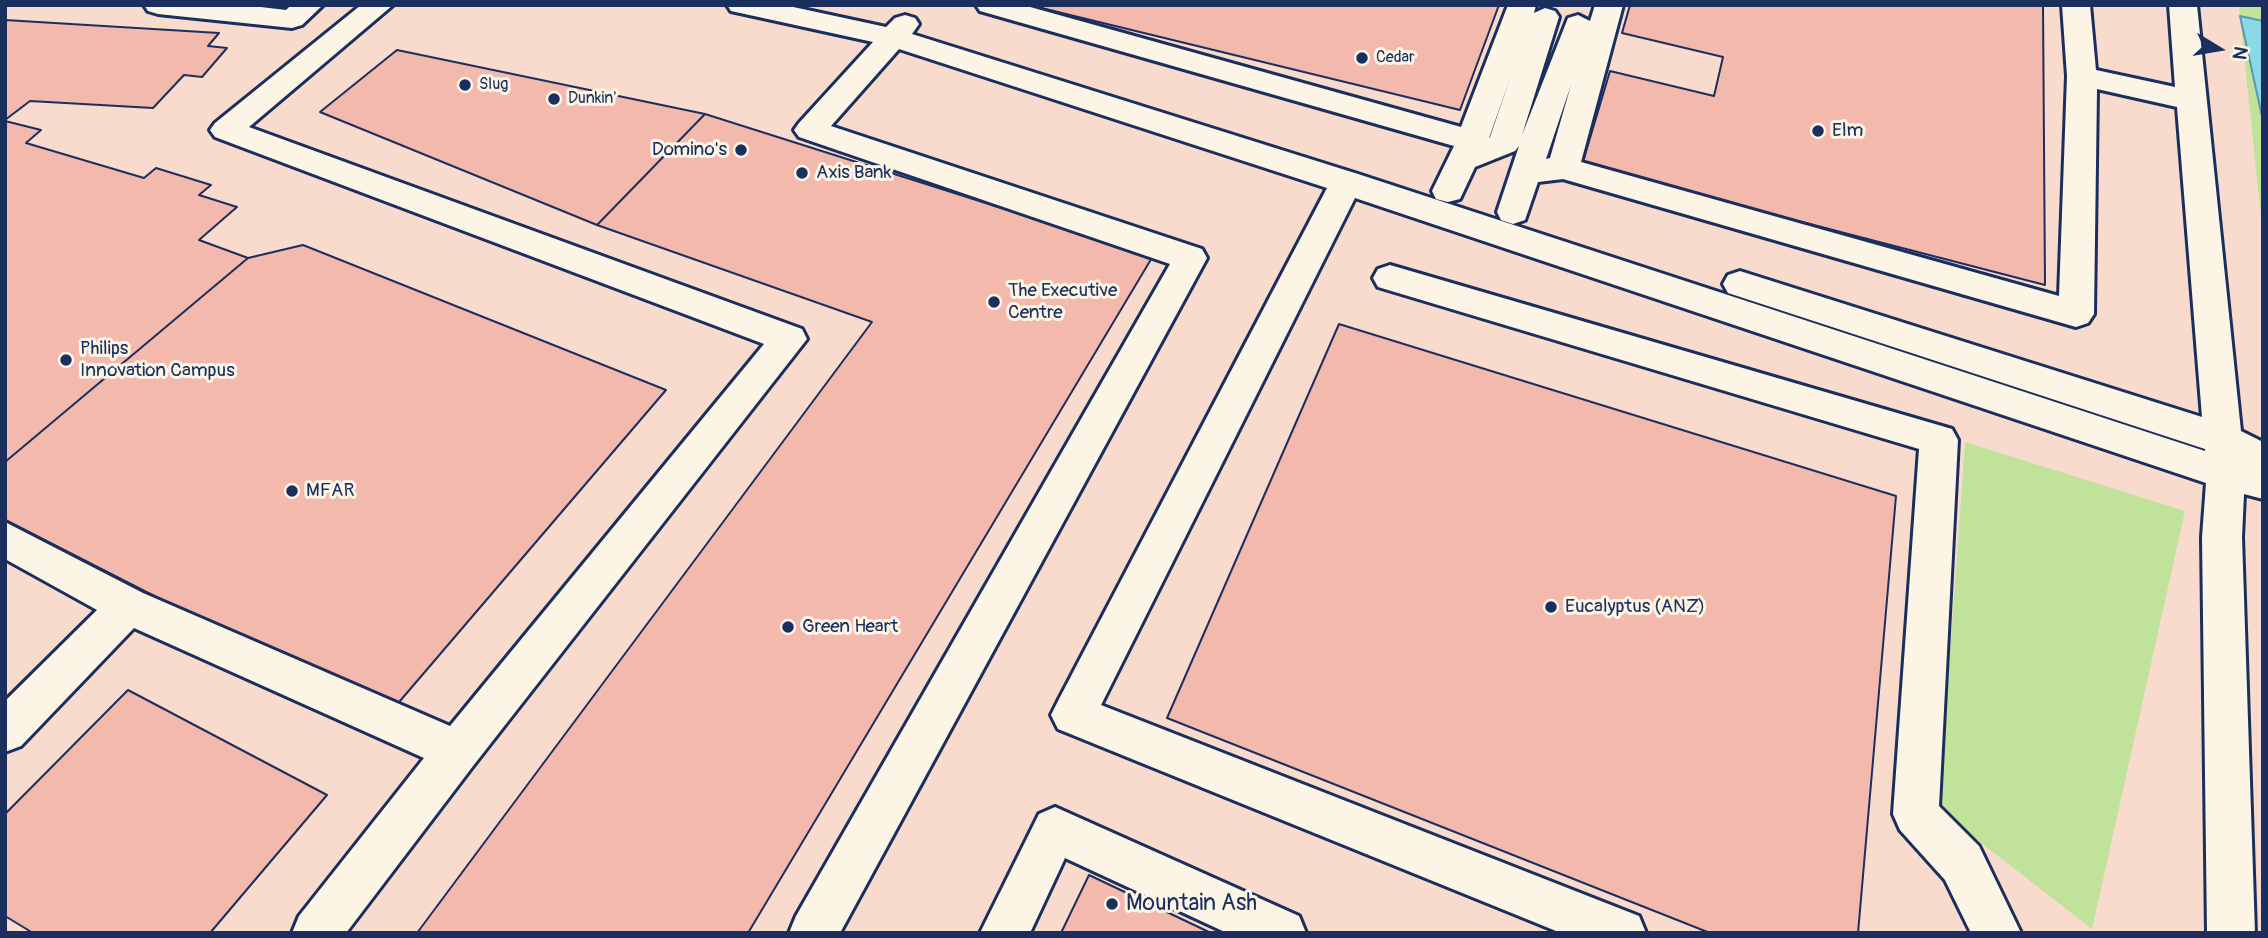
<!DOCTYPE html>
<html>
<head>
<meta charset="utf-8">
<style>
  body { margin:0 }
  #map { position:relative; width:2268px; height:938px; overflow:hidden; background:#fae9da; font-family:Pangolin,sans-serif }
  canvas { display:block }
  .frame { position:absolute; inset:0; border:7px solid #1b2f5e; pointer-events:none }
  .north { position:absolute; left:2184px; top:14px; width:70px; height:70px; -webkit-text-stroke:5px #fcf5e5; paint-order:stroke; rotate:101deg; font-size:19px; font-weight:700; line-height:28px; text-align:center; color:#1b2f5e }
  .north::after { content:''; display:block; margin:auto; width:24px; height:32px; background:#1b2f5e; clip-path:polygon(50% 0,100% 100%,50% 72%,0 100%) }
</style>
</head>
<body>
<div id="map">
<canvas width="2268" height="938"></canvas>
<div class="frame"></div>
<div class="north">N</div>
</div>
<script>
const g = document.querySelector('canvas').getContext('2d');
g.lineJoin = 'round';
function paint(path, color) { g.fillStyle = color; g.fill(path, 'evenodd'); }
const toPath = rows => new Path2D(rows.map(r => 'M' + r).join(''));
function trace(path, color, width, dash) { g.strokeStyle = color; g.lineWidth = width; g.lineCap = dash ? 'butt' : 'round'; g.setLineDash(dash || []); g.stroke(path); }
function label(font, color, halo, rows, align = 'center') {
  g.font = font + ' Pangolin,sans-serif'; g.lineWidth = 6; g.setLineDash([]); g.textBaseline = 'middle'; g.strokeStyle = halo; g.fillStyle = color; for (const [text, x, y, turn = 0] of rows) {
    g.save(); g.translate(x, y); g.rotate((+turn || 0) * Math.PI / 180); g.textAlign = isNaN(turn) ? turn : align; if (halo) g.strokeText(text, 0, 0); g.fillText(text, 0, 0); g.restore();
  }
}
paint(toPath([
  [5,5,2263,5,2263,933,5,933]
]), '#f8dbcc');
paint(toPath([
  [2239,5,2263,5,2263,236,2240,16],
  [1965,442,2185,511,2092,929,1939,810]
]), '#c0e29b');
const water = toPath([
  [2240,16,2263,21,2263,121,2240,16]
]);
paint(water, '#89dae4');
trace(water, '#5d96ae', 2);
const building = toPath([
  [1029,5,1499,5,1460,110,1029,5],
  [1630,5,2043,5,2045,285,1582,165,1610,71,1714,96,1723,57,1622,33,1630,5],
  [5,20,219,33,208,46,227,48,202,77,184,75,153,108,30,101,5,120,5,20],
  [397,50,705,114,597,225,320,112,397,50],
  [705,114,1153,256,748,933,417,933,872,322,597,225,705,114],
  [5,121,41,130,26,143,144,178,156,168,211,185,199,195,237,207,199,240,248,258,5,462,5,121],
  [303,245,666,390,388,715,5,520,5,462,248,258,303,245],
  [1339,324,1896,496,1858,933,1710,933,1167,718,1339,324],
  [128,690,327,795,210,933,33,933,5,916,5,814,128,690],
  [1089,875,1211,933,1061,933,1089,875]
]);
paint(building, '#f2b9ac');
trace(building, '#1b2f5e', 2);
const minor = toPath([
  [144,5,244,5,286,10,291,5,323,5,302,25,292,28,158,14,148,11,144,5],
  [361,5,393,5,249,127,802,329,807,339,473,766,346,933,292,933,299,916,424,758,134,628,21,746,5,752,5,701,97,610,5,559,5,522,143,593,450,726,764,344,215,137,210,130,215,123,361,5],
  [727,5,784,5,886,27,895,18,905,15,915,18,919,24,912,34,1358,174,2205,451,2205,449,1728,293,1723,284,1728,275,1740,271,2202,417,2177,107,2097,89,2094,314,2088,323,2076,327,1563,179,1538,182,1525,220,1513,224,1501,220,1497,212,1519,146,1515,151,1475,167,1460,199,1448,202,1436,199,1432,191,1454,146,980,11,976,5,1023,5,1461,127,1508,5,1536,5,1534,13,1545,8,1555,11,1559,17,1522,135,1568,18,1578,15,1590,21,1595,5,1623,5,1581,162,2059,296,2067,76,2062,5,2090,5,2096,70,2175,87,2169,5,2197,5,2241,431,2263,442,2263,499,2244,494,2242,537,2255,933,2207,933,2202,537,2206,483,1355,198,1101,705,1639,916,1646,933,1561,933,1058,729,1051,715,1058,701,1327,188,899,49,831,126,1202,249,1207,258,840,933,789,933,796,916,1170,264,799,137,794,130,799,123,873,42,731,11,727,5],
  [1511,76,1490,137,1489,138,1511,76],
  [1571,85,1550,158,1546,159,1571,85],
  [1390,265,1952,429,1958,440,1939,806,1979,846,2021,933,1971,933,1945,880,1900,830,1893,814,1919,449,1378,287,1373,278,1378,269,1390,265],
  [1055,807,1299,916,1306,933,1227,933,1065,858,1030,933,980,933,1039,814,1055,807]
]);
trace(minor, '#1b2f5e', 6);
paint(minor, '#fcf5e5');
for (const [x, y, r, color] of [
  [1362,58,7,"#1b2f5e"],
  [465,85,7,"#1b2f5e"],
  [554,99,7,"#1b2f5e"],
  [1818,131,7,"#1b2f5e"],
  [741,150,7,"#1b2f5e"],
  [802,173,7,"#1b2f5e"],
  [994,302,7,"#1b2f5e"],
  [66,360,7,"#1b2f5e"],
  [292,491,7,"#1b2f5e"],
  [1551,607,7,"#1b2f5e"],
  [788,627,7,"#1b2f5e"],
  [1112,904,7,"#1b2f5e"]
]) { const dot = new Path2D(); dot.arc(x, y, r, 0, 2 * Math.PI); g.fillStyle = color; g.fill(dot); trace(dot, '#fcf5e5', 2.5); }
label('16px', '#1b2f5e', '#fcf5e5', [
  ["Cedar",1376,58],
  ["Slug",479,85],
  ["Dunkin'",568,99]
], 'left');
label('19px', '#1b2f5e', '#fcf5e5', [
  ["Elm",1832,131],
  ["Domino's",727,150,"right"],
  ["Axis Bank",816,173],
  ["The Executive",1008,291],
  ["Centre",1008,313],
  ["Philips",80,349],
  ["Innovation Campus",80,371],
  ["MFAR",306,491],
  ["Eucalyptus (ANZ)",1565,607],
  ["Green Heart",802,627]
], 'left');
label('23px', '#1b2f5e', '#fcf5e5', [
  ["Mountain Ash",1126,904]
], 'left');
</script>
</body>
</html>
